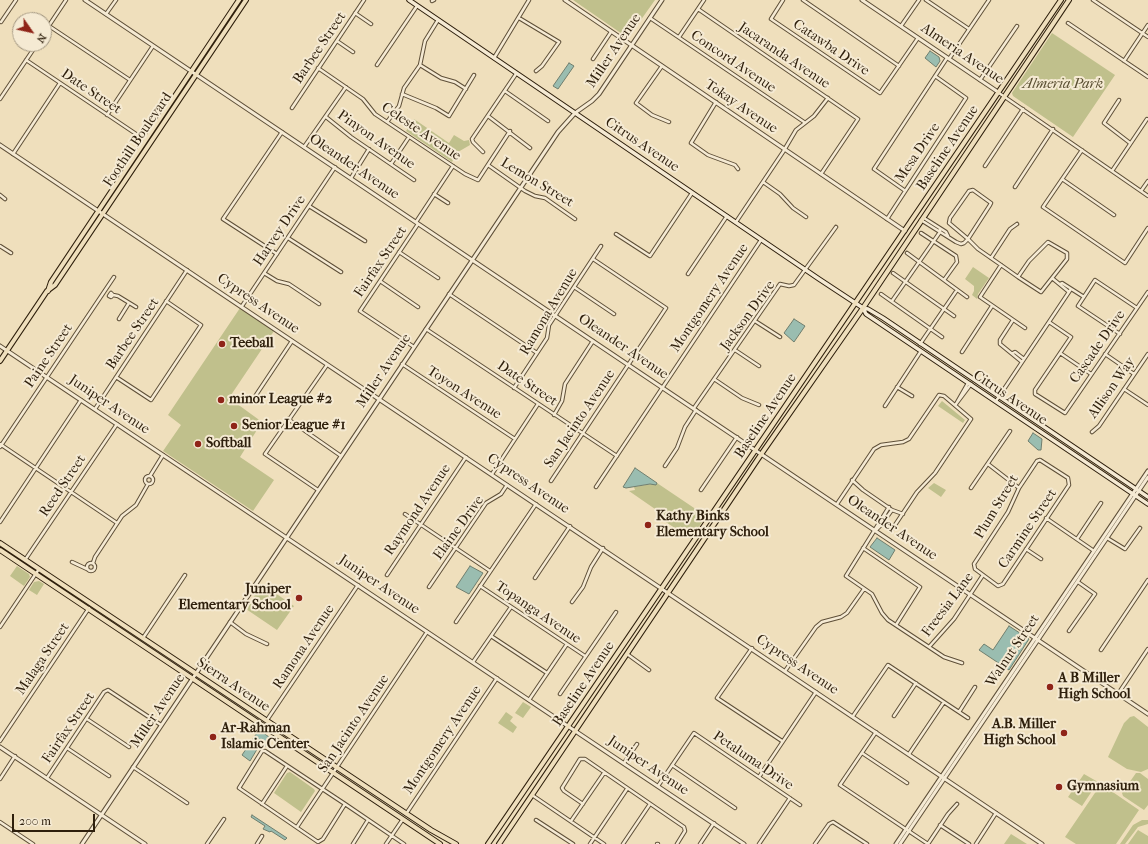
<!DOCTYPE html>
<html>
<head>
<meta charset="utf-8">
<style>
  body { margin:0 }
  #map { position:relative; width:1148px; height:844px; overflow:hidden; background:#efdfbc; font-family:"IM FELL French Canon",serif }
  canvas { display:block }
  .north { position:absolute; left:12px; top:12px; width:40px; height:40px; box-sizing:border-box; background:#f5ead3; border:1px solid #a59983; border-radius:50%; rotate:124deg; font-size:11px; font-weight:700; line-height:16px; text-align:center; color:#2e1f0c }
  .north::after { content:''; display:block; margin:auto; width:14px; height:18px; background:#8f2418; clip-path:polygon(50% 0,100% 100%,50% 72%,0 100%) }
  .scale { position:absolute; left:12px; top:814px; width:83px; height:18px; box-sizing:border-box; border:2px solid #2e1f0c; border-top:0; padding-left:5px; font-size:12px; line-height:14px; white-space:nowrap; color:#2e1f0c; -webkit-text-stroke:3px #f5ead3; paint-order:stroke }
</style>
</head>
<body>
<div id="map">
<canvas width="1148" height="844"></canvas>
<div class="north">N</div>
<div class="scale">200 m</div>
</div>
<script>
const g = document.querySelector('canvas').getContext('2d');
g.lineJoin = 'round';
function paint(path, color) { g.fillStyle = color; g.fill(path, 'evenodd'); }
const toPath = rows => new Path2D(rows.map(r => 'M' + r).join(''));
function trace(path, color, width, dash) { g.strokeStyle = color; g.lineWidth = width; g.lineCap = dash ? 'butt' : 'round'; g.setLineDash(dash || []); g.stroke(path); }
function label(font, color, halo, rows, align = 'center') {
  g.font = font + ' "IM FELL French Canon",serif'; g.lineWidth = 4; g.setLineDash([]); g.textBaseline = 'middle'; g.strokeStyle = halo; g.fillStyle = color; for (const [text, x, y, turn = 0] of rows) {
    g.save(); g.translate(x, y); g.rotate((+turn || 0) * Math.PI / 180); g.textAlign = isNaN(turn) ? turn : align; if (halo) g.strokeText(text, 0, 0); g.fillText(text, 0, 0); g.restore();
  }
}
paint(toPath([
  [573,0,655,0,628,38],
  [1052,33,1115,75,1073,137,1013,96,1012,93],
  [414,119,449,143,454,135,464,141,469,140,470,145,458,152,452,162,406,131],
  [973,267,989,278,978,294,977,299,972,295,974,291,974,286,965,279],
  [240,308,274,331,229,398,262,422,240,457,274,480,253,511,163,451,181,425,168,415],
  [942,401,965,420,963,423,938,406],
  [657,483,706,516,691,539,657,516,655,509,629,491,635,490,634,487],
  [934,483,946,490,941,497,928,488],
  [17,566,29,574,30,577,24,586,10,576],
  [39,581,44,584,37,595,29,590,34,582],
  [262,584,294,606,277,630,246,609],
  [523,702,531,707,523,718,515,713],
  [506,712,513,717,510,721,517,727,513,733,498,723],
  [1134,716,1148,727,1148,769,1141,772,1127,769,1108,757,1124,723,1130,717],
  [290,772,314,789,315,791,301,812,274,793,287,773],
  [1136,773,1140,773,1148,779,1148,805,1144,810,1123,796,1122,793],
  [1084,774,1098,782,1082,806,1068,797],
  [1101,784,1139,810,1116,844,1076,844,1065,837],
  [1142,820,1148,820,1148,824,1138,827,1125,844,1120,844,1133,825],
  [1138,830,1148,836,1148,844,1128,844],
  [1011,834,1027,844,1004,844]
]), '#c0c08c');
const water = toPath([
  [930,51,939,57,940,61,936,67,925,58,930,51],
  [569,63,574,66,558,89,553,86,569,63],
  [794,319,805,326,794,342,784,333,794,319],
  [1033,433,1042,439,1041,450,1038,450,1028,441,1033,433],
  [635,468,657,483,656,485,650,484,626,488,623,487,635,468],
  [877,538,895,550,889,560,870,547,877,538],
  [470,566,483,573,469,594,456,587,470,566],
  [1009,626,1029,639,1009,670,979,650,984,644,993,650,1009,626],
  [259,730,269,737,268,746,259,746,250,761,242,755,259,730],
  [252,815,287,838,285,840,271,831,270,832,263,829,265,826,251,817,252,815]
]);
paint(water, '#9abdb0');
trace(water, '#6f7e6e', 1);
const minor = toPath([
  [783,0,771,19,880,93,918,38],
  [803,0,899,66],
  [926,0,969,29],
  [1093,0,1148,37],
  [432,1,434,0],
  [698,9,858,119,821,174],
  [355,13,371,24],
  [106,14,116,0],
  [519,18,559,42,542,66,536,71],
  [650,18,804,122],
  [1,22,16,0],
  [1068,23,1148,77],
  [49,26,130,80],
  [901,26,919,0],
  [44,33,66,0],
  [679,37,704,0],
  [337,41,353,52],
  [494,58,529,0],
  [593,59,611,32],
  [949,59,989,0],
  [26,60,145,140],
  [1124,61,1148,25],
  [377,65,417,6],
  [420,65,441,78,455,82,466,89],
  [662,66,636,103,652,115,669,122],
  [318,68,363,99,375,114,465,174,478,180,510,131],
  [980,80,1017,26],
  [505,91,548,121],
  [999,93,1148,196],
  [402,94,436,108,449,116,474,75],
  [0,99,37,44],
  [1119,100,1104,123,1130,143],
  [716,102,691,143,708,155,735,165,738,169],
  [292,108,364,0],
  [107,115,153,46],
  [488,116,530,148],
  [326,117,351,137,414,180],
  [387,122,399,106,404,88,420,65,425,41,438,20],
  [304,147,346,87],
  [1082,150,1043,207,1125,263,1148,228],
  [483,152,473,142,472,139,516,74],
  [13,154,60,83],
  [391,164,409,137],
  [488,165,525,191,535,196,545,198,575,219],
  [985,166,1023,109],
  [1112,171,1147,119],
  [351,178,369,149],
  [1062,179,1114,215],
  [763,182,780,194,793,208,806,217],
  [1015,187,1053,129],
  [904,190,874,169,947,58],
  [1141,191,1148,181],
  [434,194,448,203],
  [0,195,5,199],
  [309,206,365,241],
  [924,218,946,232,948,236],
  [887,219,966,98,935,76],
  [921,220,956,242,961,244,964,243,968,239,990,205,991,203,973,190,969,191,950,218,949,223,968,239,978,249,1001,265,1018,277,1041,292,1067,259,1067,253,1048,242,1029,261,1018,277],
  [416,222,453,166],
  [736,222,783,152,796,130,814,116,828,98],
  [921,233,956,256,957,262,944,280],
  [616,234,650,256,692,193],
  [288,238,341,272],
  [0,246,11,253],
  [399,252,438,278],
  [907,253,967,297],
  [277,254,223,219,282,132],
  [991,258,1010,229,1017,224],
  [1001,265,980,297,1025,328],
  [264,273,277,281,289,284,319,304],
  [893,273,954,316],
  [688,274,727,216],
  [1052,278,1069,292],
  [380,281,418,307],
  [1060,284,1062,283,1084,297],
  [574,287,614,314],
  [111,293,113,295,111,297,109,296,111,293],
  [449,294,537,353],
  [881,294,942,337],
  [113,295,118,296,136,307],
  [892,301,940,232,940,229],
  [242,306,335,167],
  [119,319,129,303],
  [1013,320,1000,340,1000,344,1022,362],
  [755,321,780,337],
  [1049,322,1071,337,1035,390,1035,394,1065,413,1148,292],
  [426,329,617,456],
  [1120,334,1078,306,1095,280,1137,308],
  [920,344,957,290],
  [414,347,360,311,418,224],
  [735,350,759,366],
  [962,352,992,306],
  [1013,353,1015,352,1024,359],
  [1060,353,1091,374],
  [1105,354,1134,374],
  [402,364,515,439],
  [116,377,151,400,201,325,166,301],
  [714,379,742,398,759,405],
  [897,387,912,396],
  [514,388,547,338,549,325,601,246],
  [1124,389,1148,405],
  [256,395,292,341],
  [996,401,1071,289],
  [956,404,968,383],
  [956,404,971,384],
  [885,406,921,351],
  [694,408,780,284,789,286,794,285,836,227],
  [95,409,187,270],
  [554,415,562,401,565,384,593,341],
  [288,419,341,456],
  [1092,432,1099,426,1148,354],
  [0,444,117,523],
  [0,447,114,277],
  [1040,460,1068,478,1069,485,1003,584,998,586,975,569,974,564,1008,512,1019,488,1037,461,1040,460],
  [988,464,1019,488],
  [665,466,677,448,685,427,696,410],
  [492,474,538,404],
  [150,476,163,455],
  '145 480a4 4 0 1 1 8 0a4 4 0 1 1-8 0Z',
  [852,480,863,490,892,510,903,514],
  [551,481,666,308,593,259],
  [596,487,761,240],
  [971,488,1010,431],
  [318,490,265,454,327,365],
  [701,490,737,437],
  [837,504,874,449,881,445,903,442,909,439,939,395,944,396,971,419,935,473,917,492,891,531],
  [889,507,846,576,872,594,882,613,888,620,944,657,962,663],
  [405,514,490,571],
  [1046,518,1094,551],
  [0,522,81,400],
  [876,530,882,524,892,510],
  [1107,538,1125,549,1140,528],
  [1077,539,1101,503],
  [863,548,920,587,896,625],
  [1026,549,1041,559],
  [25,560,117,424],
  [72,562,87,569],
  '87 567a4 4 0 1 1 8 0a4 4 0 1 1-8 0Z',
  [93,563,95,557,122,516,136,505,148,484],
  [387,575,466,457],
  [535,578,570,526],
  [480,586,585,656],
  [429,587,486,503,501,494,507,485],
  [572,602,583,587,591,567,603,548],
  [230,622,246,634,267,644],
  [456,622,536,504],
  [0,627,39,569],
  [1069,631,1095,594,1078,582],
  [491,636,547,673],
  [143,638,185,575],
  [929,647,954,619,983,575],
  [752,648,717,698,782,741],
  [1101,650,1148,580],
  [627,654,649,670],
  [473,662,511,607],
  [785,671,816,627,822,622,841,617,847,613,864,589],
  [560,694,616,612],
  [1118,694,1148,649],
  [529,700,567,644],
  [959,712,975,687],
  [853,716,888,665,968,718],
  [894,716,916,683],
  [87,719,129,747],
  [267,720,358,585],
  [876,732,840,785,928,844],
  [0,741,89,608],
  [67,748,109,776],
  [862,753,907,783],
  [909,754,944,702],
  [624,763,637,744],
  [672,765,735,808],
  [133,767,187,803],
  [759,777,816,692],
  [47,778,104,692,108,690,161,725],
  [0,779,15,756],
  [658,786,694,733,800,805],
  [532,795,604,844],
  [262,804,287,766],
  [345,804,323,839,318,842,239,788,262,751,265,751,345,804,404,844],
  [583,804,564,791,562,788,580,759,585,759,684,827,685,831,677,844],
  [406,814,497,678],
  [536,820,573,844],
  [571,821,604,773],
  [0,822,33,844],
  [940,825,969,844],
  [297,827,427,632],
  [207,844,224,819],
  [257,844,262,836],
  [353,844,368,820],
  [386,844,403,819],
  [590,844,627,789],
  [623,844,650,804],
  [657,844,658,844],
  [700,844,714,823],
  [759,844,790,798],
  [815,844,829,824,833,822,867,844],
  [928,844,948,814,957,804],
  [976,844,996,813]
]);
const tertiary = toPath([
  [85,0,1148,714],
  [565,0,905,231],
  [862,0,998,92],
  [0,145,1042,844],
  [0,346,744,844],
  [0,747,145,844],
  [82,844,558,132,575,113,592,101,599,94,662,0],
  [896,844,1148,471],
  [900,844,1148,477]
]);
const secondary = toPath([
  [409,0,819,279,863,308,868,309,883,318,1148,497],
  [863,308,866,314,1148,504]
]);
const primary = toPath([
  [48,291,51,282,239,0],
  [0,361,47,291,55,285,246,0],
  [0,543,431,830,456,844],
  [0,550,440,844],
  [488,844,1061,0],
  [499,844,762,453,863,308,1069,0]
]);
trace(minor, '#5e4f38', 4.5);
trace(tertiary, '#5e4f38', 5);
trace(secondary, '#2e1f0c', 5.5);
trace(primary, '#2e1f0c', 6);
trace(minor, '#f5ead3', 2.5);
trace(tertiary, '#f5ead3', 3);
trace(secondary, '#f5ead3', 3.5);
trace(primary, '#efdfbc', 4);
for (const [x, y, r, color] of [
  [222,344,4,"#8f2418"],
  [221,400,4,"#8f2418"],
  [234,426,4,"#8f2418"],
  [198,444,4,"#8f2418"],
  [648,525,4,"#8f2418"],
  [299,598,4,"#8f2418"],
  [1050,687,4,"#8f2418"],
  [1064,733,4,"#8f2418"],
  [213,737,4,"#8f2418"],
  [1059,787,4,"#8f2418"]
]) { const dot = new Path2D(); dot.arc(x, y, r, 0, 2 * Math.PI); g.fillStyle = color; g.fill(dot); trace(dot, '#f5ead3', 1.5); }
label('14px', '#2e1f0c', '#f5ead3', [
  ["Barbee Street",320,48,-56],
  ["Catawba Drive",831,48,34],
  ["Miller Avenue",614,51,-56],
  ["Almeria Avenue",962,54,34],
  ["Jacaranda Avenue",784,56,34],
  ["Concord Avenue",733,62,34],
  ["Date Street",91,92,34],
  ["Tokay Avenue",741,107,34],
  ["Celeste Avenue",421,132,34],
  ["Foothill Boulevard",138,140,-56],
  ["Pinyon Avenue",376,140,35],
  ["Citrus Avenue",642,145,34],
  ["Baseline Avenue",948,148,-56],
  ["Mesa Drive",918,153,-56],
  ["Oleander Avenue",354,167,34],
  ["Lemon Street",537,183,31],
  ["Harvey Drive",280,231,-56],
  ["Fairfax Street",381,262,-56],
  ["Montgomery Avenue",710,298,-56],
  ["Cypress Avenue",258,304,34],
  ["Ramona Avenue",549,312,-59],
  ["Jackson Drive",748,316,-54],
  ["Barbee Street",133,334,-56],
  ["Oleander Avenue",623,347,34],
  ["Cascade Drive",1098,347,-55],
  ["Paine Street",49,356,-56],
  ["Miller Avenue",384,371,-56],
  ["Date Street",527,384,34],
  ["Allison Way",1112,388,-55],
  ["Toyon Avenue",464,393,33],
  ["Citrus Avenue",1010,398,34],
  ["Juniper Avenue",109,405,34],
  ["Baseline Avenue",766,416,-56],
  ["San Jacinto Avenue",580,419,-56],
  ["Cypress Avenue",528,484,34],
  ["Reed Street",63,486,-56],
  ["Plum Street",997,507,-59],
  ["Raymond Avenue",418,510,-56],
  ["Elaine Drive",459,528,-54],
  ["Oleander Avenue",892,528,34],
  ["Carmine Street",1028,529,-56],
  ["Juniper Avenue",379,585,34],
  ["Freesia Lane",948,605,-53],
  ["Topanga Avenue",538,613,34],
  ["Ramona Avenue",304,647,-56],
  ["Walnut Street",1013,651,-56],
  ["Malaga Street",43,659,-56],
  ["Cypress Avenue",797,665,34],
  ["Baseline Avenue",584,684,-56],
  ["Sierra Avenue",233,685,34],
  ["Miller Avenue",158,711,-56],
  ["San Jacinto Avenue",354,724,-56],
  ["Fairfax Street",69,728,-56],
  ["Montgomery Avenue",443,740,-56],
  ["Petaluma Drive",753,761,34],
  ["Juniper Avenue",648,766,34]
]);
label('italic 14px', '#5a4f32', '#f5ead3', [
  ["Almeria Park",1063,85]
]);
label('bold 14px', '#2e1f0c', '#f5ead3', [
  ["Teeball",230,344],
  ["minor League #2",229,400],
  ["Senior League #1",242,426],
  ["Softball",206,444],
  ["Kathy Binks",656,517],
  ["Elementary School",656,533],
  ["Juniper",291,590,"right"],
  ["Elementary School",291,606,"right"],
  ["A B Miller",1058,679],
  ["High School",1058,695],
  ["A.B. Miller",1056,725,"right"],
  ["High School",1056,741,"right"],
  ["Ar-Rahman",221,729],
  ["Islamic Center",221,745],
  ["Gymnasium",1067,787]
], 'left');
</script>
</body>
</html>
